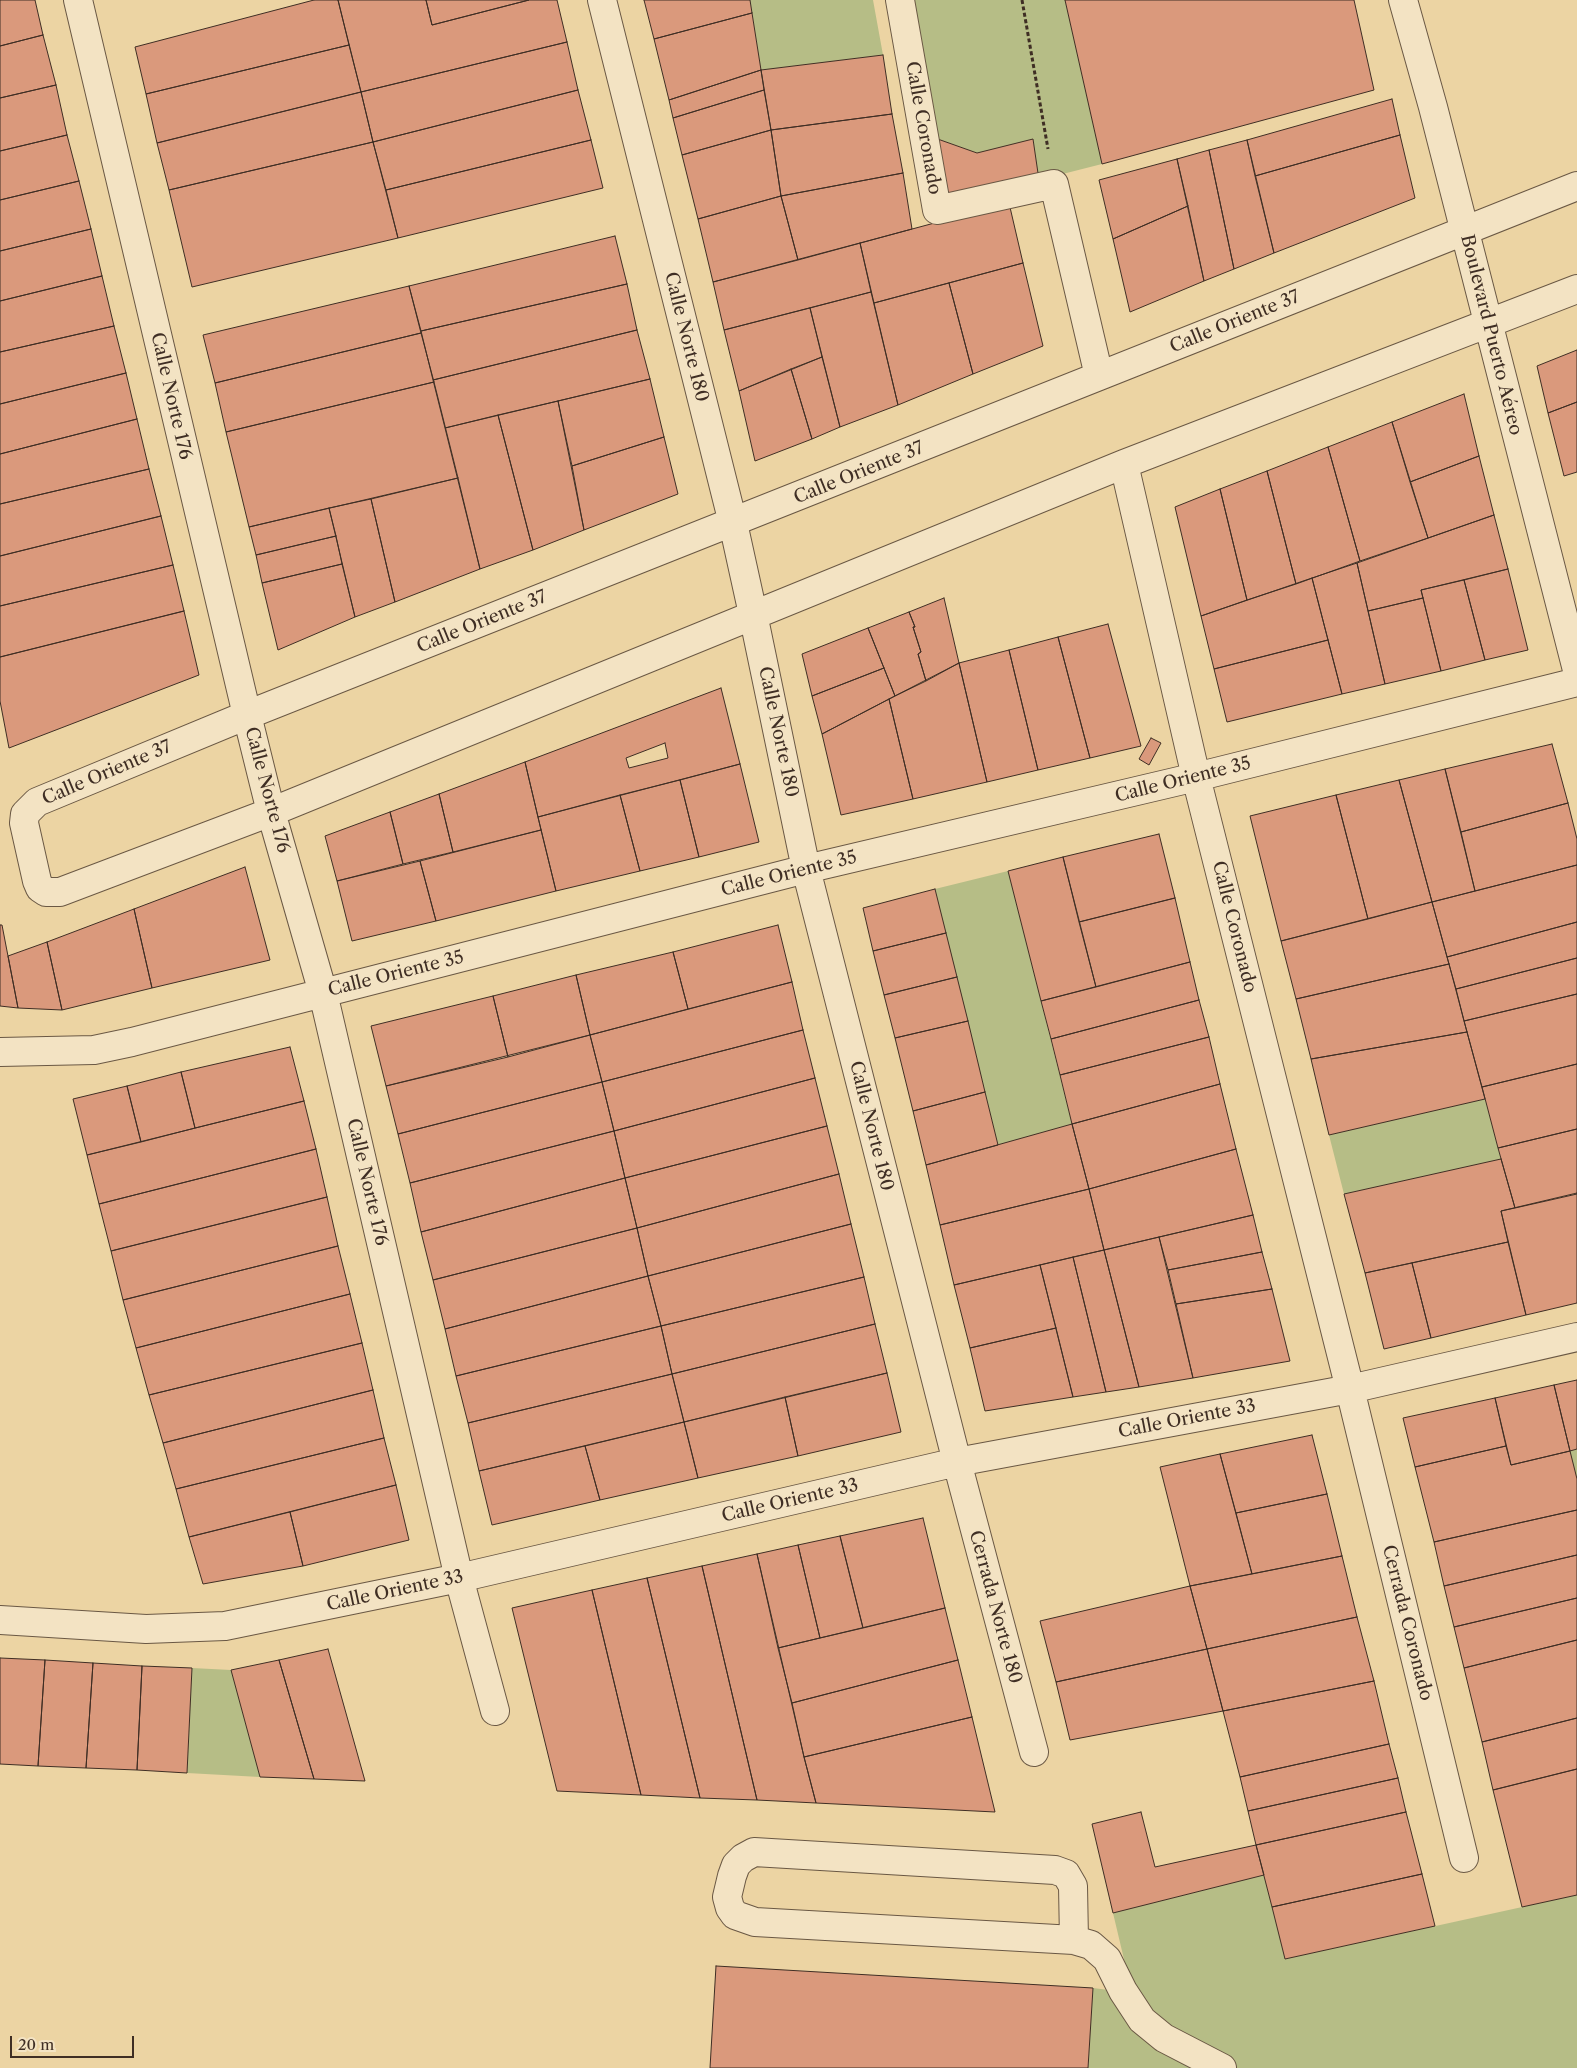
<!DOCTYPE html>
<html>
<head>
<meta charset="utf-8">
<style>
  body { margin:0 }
  #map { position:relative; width:1577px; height:2068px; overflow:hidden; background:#ecd4a3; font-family:"Libre Caslon Text",serif }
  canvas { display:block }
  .scale { position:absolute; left:10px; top:2036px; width:124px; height:22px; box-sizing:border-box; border:2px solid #3f2e24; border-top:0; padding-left:6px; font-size:15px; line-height:18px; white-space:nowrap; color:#3f2e24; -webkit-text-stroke:4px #f3e3c3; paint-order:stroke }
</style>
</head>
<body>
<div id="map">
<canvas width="1577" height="2068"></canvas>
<div class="scale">20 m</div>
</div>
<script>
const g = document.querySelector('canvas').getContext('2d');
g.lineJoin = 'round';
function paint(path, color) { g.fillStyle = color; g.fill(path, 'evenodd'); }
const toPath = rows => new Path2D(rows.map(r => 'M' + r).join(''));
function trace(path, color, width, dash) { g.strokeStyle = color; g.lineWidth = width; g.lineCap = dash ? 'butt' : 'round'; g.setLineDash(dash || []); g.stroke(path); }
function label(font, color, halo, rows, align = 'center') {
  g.font = font + ' "Libre Caslon Text",serif'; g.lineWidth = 5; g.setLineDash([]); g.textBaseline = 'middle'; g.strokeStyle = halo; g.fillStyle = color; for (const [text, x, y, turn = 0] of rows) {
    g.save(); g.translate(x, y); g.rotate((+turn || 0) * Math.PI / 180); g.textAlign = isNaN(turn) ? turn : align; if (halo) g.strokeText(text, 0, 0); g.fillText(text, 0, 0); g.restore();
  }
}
paint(toPath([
  [750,0,873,0,883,55,761,70],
  [911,0,1065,0,1102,164,1039,180,1033,139,977,153,932,137],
  [1008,871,1072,1124,998,1145,935,889],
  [1485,1099,1501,1159,1344,1194,1329,1135],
  [1577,1449,1577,1479,1570,1451],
  [192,1668,231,1670,260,1777,187,1773],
  [1264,1875,1285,1959,1577,1895,1577,2068,1088,2068,1093,1988,1132,1993,1113,1913]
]), '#b6bd86');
const building = toPath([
  [0,0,35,0,43,35,0,46,0,0],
  [314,0,338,0,349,45,146,94,135,47,314,0],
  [338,0,426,0,432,25,529,0,557,0,567,42,361,92,338,0],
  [426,0,529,0,432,25,426,0],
  [644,0,750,0,752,13,654,39,644,0],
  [1065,0,1354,0,1374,90,1102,164,1065,0],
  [752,13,761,70,669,100,654,39,752,13],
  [43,35,56,85,0,98,0,46,43,35],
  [567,42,578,90,373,142,361,92,567,42],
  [349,45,361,92,157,143,146,94,349,45],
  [883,55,892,114,771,130,761,70,883,55],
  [761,70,764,90,673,118,669,100,761,70],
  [56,85,67,135,0,151,0,98,56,85],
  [578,90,591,140,386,190,373,142,578,90],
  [764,90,771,130,682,155,673,118,764,90],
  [361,92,373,142,169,190,157,143,361,92],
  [1392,99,1400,135,1255,176,1247,140,1392,99],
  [892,114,903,173,781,196,771,130,892,114],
  [771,130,781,196,698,219,682,155,771,130],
  [67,135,79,181,0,200,0,151,67,135],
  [1400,135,1415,198,1274,253,1255,176,1400,135],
  [932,137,977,153,1033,139,1039,180,943,205,932,137],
  [591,140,603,188,398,238,386,190,591,140],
  [1247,140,1274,253,1234,269,1209,150,1247,140],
  [373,142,398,238,192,287,169,190,373,142],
  [1209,150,1234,269,1204,281,1177,159,1209,150],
  [1177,159,1188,206,1113,239,1099,180,1177,159],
  [903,173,912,229,798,260,781,196,903,173],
  [79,181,91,229,0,251,0,200,79,181],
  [781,196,798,260,713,282,698,219,781,196],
  [1009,203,1023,263,874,303,860,243,1009,203],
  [1188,206,1204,281,1130,312,1113,239,1188,206],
  [91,229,102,276,0,301,0,251,91,229],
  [615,236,627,284,421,331,409,286,615,236],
  [860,243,871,292,724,330,713,282,860,243],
  [1023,263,1043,346,973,374,949,283,1023,263],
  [102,276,114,326,0,352,0,301,102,276],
  [949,283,973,374,898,405,874,303,949,283],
  [627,284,637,330,433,380,421,331,627,284],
  [409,286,421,333,215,383,203,335,409,286],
  [871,292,898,405,840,427,810,308,871,292],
  [810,308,822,357,739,391,724,330,810,308],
  [114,326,126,373,0,404,0,352,114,326],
  [637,330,650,379,445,428,433,380,637,330],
  [421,333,434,382,226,432,215,383,421,333],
  [1577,350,1577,402,1548,413,1537,366,1577,350],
  [822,357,840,427,812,439,791,369,822,357],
  [791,369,812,439,755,461,739,391,791,369],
  [126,373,137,419,0,454,0,404,126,373],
  [650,379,664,437,572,466,558,401,650,379],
  [434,382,458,478,249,527,226,432,434,382],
  [1464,394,1479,456,1410,482,1392,422,1464,394],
  [558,401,584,530,533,550,498,415,558,401],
  [1577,402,1577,472,1564,476,1548,413,1577,402],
  [498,415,533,550,480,569,445,428,498,415],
  [137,419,149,469,0,504,0,454,137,419],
  [1392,422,1428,538,1360,561,1328,447,1392,422],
  [664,437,678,494,584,530,572,466,664,437],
  [1328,447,1360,561,1296,584,1267,471,1328,447],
  [1479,456,1494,515,1428,538,1410,482,1479,456],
  [149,469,161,516,0,556,0,504,149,469],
  [1267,471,1296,584,1247,600,1220,489,1267,471],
  [458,478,480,569,395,602,371,499,458,478],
  [1220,489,1247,600,1201,616,1175,507,1220,489],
  [371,499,395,602,355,617,329,508,371,499],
  [329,508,336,536,256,555,249,527,329,508],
  [1494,515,1508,569,1421,590,1423,598,1368,611,1357,563,1494,515],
  [161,516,173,565,0,606,0,556,161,516],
  [336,536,342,564,262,583,256,555,336,536],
  [1357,563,1385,684,1342,694,1312,578,1357,563],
  [342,564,355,617,278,650,262,583,342,564],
  [173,565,184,611,0,657,0,606,173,565],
  [1508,569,1528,650,1485,660,1464,580,1508,569],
  [1312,578,1328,640,1214,669,1201,616,1312,578],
  [1464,580,1485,660,1441,671,1421,590,1464,580],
  [944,598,959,663,926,681,918,654,921,652,913,627,915,627,909,612,944,598],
  [1423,598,1441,671,1385,684,1368,611,1423,598],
  [184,611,199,675,9,748,0,701,0,657,184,611],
  [909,612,915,627,913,627,921,652,918,654,926,681,895,696,868,628,909,612],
  [1108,624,1141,746,1090,758,1058,637,1108,624],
  [868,628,884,668,812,696,802,654,868,628],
  [1058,637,1090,758,1038,770,1009,650,1058,637],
  [1328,640,1342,694,1227,722,1214,669,1328,640],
  [1009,650,1038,770,987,782,959,663,1009,650],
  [959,663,987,782,913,799,889,699,959,663],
  [884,668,895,696,822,734,812,696,884,668],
  [721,688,740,764,538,817,525,762,721,688],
  [665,743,668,758,629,768,626,758,665,743],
  [889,699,913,799,841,815,822,734,889,699],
  [1151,738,1161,743,1149,765,1139,759,1151,738],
  [1552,744,1568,803,1461,832,1445,769,1552,744],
  [525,762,541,830,453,852,439,794,525,762],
  [740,764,759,842,699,857,680,780,740,764],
  [1445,769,1475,891,1432,902,1399,780,1445,769],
  [680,780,699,857,640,871,620,795,680,780],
  [1399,780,1432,902,1368,919,1336,795,1399,780],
  [439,794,453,852,403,864,390,812,439,794],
  [620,795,640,871,556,891,538,817,620,795],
  [1336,795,1368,919,1281,941,1250,816,1336,795],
  [1568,803,1577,839,1577,865,1475,891,1461,832,1568,803],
  [390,812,403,864,337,881,325,836,390,812],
  [541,830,556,891,436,921,420,861,541,830],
  [1159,834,1175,898,1079,922,1063,857,1159,834],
  [1063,857,1096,987,1041,1001,1008,871,1063,857],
  [420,861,436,921,352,941,337,881,420,861],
  [1577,865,1577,922,1447,957,1432,902,1577,865],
  [245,867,270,960,152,988,134,909,245,867],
  [935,889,946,933,873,951,863,908,935,889],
  [1175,898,1190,962,1096,987,1079,922,1175,898],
  [1432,902,1449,964,1296,999,1281,941,1432,902],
  [134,909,152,988,62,1010,47,942,134,909],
  [1577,922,1577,958,1456,989,1447,957,1577,922],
  [0,925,2,925,18,1008,0,1006,0,925],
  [778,925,792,982,688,1009,673,952,778,925],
  [946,933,957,977,884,995,873,951,946,933],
  [47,942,62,1010,18,1008,8,956,47,942],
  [673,952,688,1009,590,1035,576,975,673,952],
  [1577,958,1577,994,1464,1021,1456,989,1577,958],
  [1190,962,1199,1000,1051,1039,1041,1001,1190,962],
  [1449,964,1467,1032,1311,1059,1296,999,1449,964],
  [576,975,590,1035,508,1057,493,996,576,975],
  [957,977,968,1021,895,1038,884,995,957,977],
  [792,982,803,1030,602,1082,590,1035,792,982],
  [1577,994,1577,1064,1482,1087,1464,1021,1577,994],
  [493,996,508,1057,386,1086,371,1026,493,996],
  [1199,1000,1209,1037,1060,1075,1051,1039,1199,1000],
  [968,1021,985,1092,913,1111,895,1038,968,1021],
  [803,1030,815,1078,614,1131,602,1082,803,1030],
  [1467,1032,1485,1099,1329,1135,1311,1059,1467,1032],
  [590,1035,602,1082,398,1134,386,1086,590,1035],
  [1209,1037,1220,1084,1072,1124,1060,1075,1209,1037],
  [290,1047,304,1101,195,1128,181,1072,290,1047],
  [1577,1064,1577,1129,1498,1148,1482,1087,1577,1064],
  [181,1072,195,1128,141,1142,127,1086,181,1072],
  [815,1078,827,1126,625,1178,614,1131,815,1078],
  [602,1082,614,1131,410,1183,398,1134,602,1082],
  [1220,1084,1236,1149,1089,1189,1072,1124,1220,1084],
  [127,1086,141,1142,87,1155,73,1099,127,1086],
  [985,1092,998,1145,926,1165,913,1111,985,1092],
  [304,1101,316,1149,99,1204,87,1155,304,1101],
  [1072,1124,1089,1189,940,1225,926,1165,1072,1124],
  [827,1126,839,1174,637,1228,625,1178,827,1126],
  [1577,1129,1577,1194,1515,1208,1498,1148,1577,1129],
  [614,1131,625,1178,421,1232,410,1183,614,1131],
  [316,1149,327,1197,111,1251,99,1204,316,1149],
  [1236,1149,1253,1215,1104,1250,1089,1189,1236,1149],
  [1501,1159,1515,1208,1501,1211,1508,1242,1365,1273,1344,1194,1501,1159],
  [839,1174,851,1224,648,1276,637,1228,839,1174],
  [625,1178,637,1228,433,1280,421,1232,625,1178],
  [1089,1189,1104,1250,954,1285,940,1225,1089,1189],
  [1577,1193,1577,1303,1526,1315,1501,1211,1577,1193],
  [327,1197,338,1246,123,1300,111,1251,327,1197],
  [1253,1215,1262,1252,1168,1270,1159,1237,1253,1215],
  [851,1224,864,1277,661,1326,648,1276,851,1224],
  [637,1228,648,1276,445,1329,433,1280,637,1228],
  [1159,1237,1193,1378,1139,1387,1104,1250,1159,1237],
  [1508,1242,1526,1315,1431,1338,1412,1263,1508,1242],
  [338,1246,350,1294,136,1348,123,1300,338,1246],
  [1104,1250,1139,1387,1106,1392,1073,1257,1104,1250],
  [1262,1252,1272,1289,1176,1304,1168,1270,1262,1252],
  [1073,1257,1106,1392,1073,1397,1040,1265,1073,1257],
  [1412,1263,1431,1338,1384,1349,1365,1273,1412,1263],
  [1040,1265,1056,1328,970,1348,954,1285,1040,1265],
  [648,1276,661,1326,456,1376,445,1329,648,1276],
  [864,1277,875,1324,672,1374,661,1326,864,1277],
  [1272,1289,1290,1361,1193,1378,1176,1304,1272,1289],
  [350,1294,362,1343,149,1395,136,1348,350,1294],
  [875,1324,887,1373,684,1422,672,1374,875,1324],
  [661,1326,672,1374,468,1423,456,1376,661,1326],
  [1056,1328,1073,1397,985,1411,970,1348,1056,1328],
  [362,1343,373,1390,163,1443,149,1395,362,1343],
  [887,1373,901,1432,798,1456,785,1397,887,1373],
  [672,1374,684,1422,479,1471,468,1423,672,1374],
  [1577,1380,1577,1449,1570,1451,1554,1385,1577,1380],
  [1554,1385,1570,1451,1511,1465,1495,1398,1554,1385],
  [373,1390,384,1438,176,1489,163,1443,373,1390],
  [785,1397,798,1456,698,1478,684,1422,785,1397],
  [1495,1398,1506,1446,1415,1467,1403,1418,1495,1398],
  [684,1422,698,1478,600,1500,585,1446,684,1422],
  [1312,1435,1327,1494,1236,1513,1220,1454,1312,1435],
  [384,1438,396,1485,189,1537,176,1489,384,1438],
  [585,1446,600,1500,492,1525,479,1471,585,1446],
  [1506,1446,1511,1465,1570,1451,1577,1479,1577,1510,1434,1542,1415,1467,1506,1446],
  [1220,1454,1252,1574,1190,1586,1160,1467,1220,1454],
  [396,1485,409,1540,303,1566,290,1512,396,1485],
  [1327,1494,1342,1556,1252,1574,1236,1513,1327,1494],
  [1577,1510,1577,1555,1444,1586,1434,1542,1577,1510],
  [290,1512,303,1566,203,1584,189,1537,290,1512],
  [923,1518,945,1608,863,1628,840,1536,923,1518],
  [840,1536,863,1628,820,1638,798,1545,840,1536],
  [798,1545,820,1638,778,1648,757,1554,798,1545],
  [757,1554,804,1757,816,1803,757,1800,702,1566,757,1554],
  [1577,1555,1577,1598,1454,1627,1444,1586,1577,1555],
  [1342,1556,1357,1617,1207,1649,1190,1586,1342,1556],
  [702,1566,757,1800,700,1798,647,1578,702,1566],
  [647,1578,700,1798,641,1795,592,1590,647,1578],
  [1190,1586,1207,1649,1056,1682,1040,1621,1190,1586],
  [592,1590,641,1795,557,1791,512,1608,592,1590],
  [1577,1598,1577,1640,1464,1668,1454,1627,1577,1598],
  [945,1608,958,1660,792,1703,778,1648,945,1608],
  [1357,1617,1374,1681,1223,1711,1207,1649,1357,1617],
  [1577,1640,1577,1718,1482,1742,1464,1668,1577,1640],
  [328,1649,365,1781,314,1779,279,1660,328,1649],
  [1207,1649,1223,1711,1070,1740,1056,1682,1207,1649],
  [0,1658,45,1660,38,1766,0,1764,0,1658],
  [45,1660,93,1663,86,1768,38,1766,45,1660],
  [279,1660,314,1779,260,1777,231,1670,279,1660],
  [958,1660,972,1717,804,1757,792,1703,958,1660],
  [93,1663,142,1666,137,1770,86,1768,93,1663],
  [142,1666,192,1668,187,1773,137,1770,142,1666],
  [1374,1681,1389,1744,1240,1777,1223,1711,1374,1681],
  [972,1717,995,1812,816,1803,804,1757,972,1717],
  [1577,1718,1577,1769,1493,1790,1482,1742,1577,1718],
  [1389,1744,1398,1778,1248,1811,1240,1777,1389,1744],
  [1577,1769,1577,1895,1522,1907,1493,1790,1577,1769],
  [1398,1778,1406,1812,1256,1845,1248,1811,1398,1778],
  [1141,1812,1155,1867,1256,1845,1264,1875,1113,1913,1092,1824,1141,1812],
  [1406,1812,1422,1874,1272,1907,1256,1845,1406,1812],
  [1422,1874,1435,1926,1285,1959,1272,1907,1422,1874],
  [716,1966,1093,1988,1088,2068,710,2068,716,1966]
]);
paint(building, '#da997c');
trace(building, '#3f2e24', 1);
const minor = toPath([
  [78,0,247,715,271,812,323,993,459,1578,495,1711],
  [602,0,733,523,753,614,806,869,957,1462,1034,1752],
  [900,0,937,210,1054,184,1099,376],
  [1403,0,1433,107,1577,670],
  [1577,186,247,715,37,802,25,814,24,823,37,881,40,888,46,892,60,892,271,812,1124,464,1577,289],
  [1124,464,1196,777,1350,1389,1464,1858],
  [0,1052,94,1050,132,1042,806,869,1196,777,1577,682],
  [0,1620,146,1629,225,1626,459,1578,957,1462,1350,1389,1577,1337],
  [1074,1940,1073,1886,1066,1874,1055,1870,754,1852,743,1858,736,1865,732,1876,727,1897,730,1908,735,1915,755,1922,1074,1940,1091,1945,1107,1959,1123,1991,1142,2020,1164,2038,1222,2068]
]);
trace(minor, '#6a5844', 30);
trace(toPath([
  [1022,0,1048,149]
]), '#3f2e24', 3, [4, 2.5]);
trace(minor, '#f3e3c3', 28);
label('18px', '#3f2e24', '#f3e3c3', [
  ["Calle Coronado",923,128,80],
  ["Calle Oriente 37",1235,322,-22],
  ["Boulevard Puerto Aéreo",1491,335,76],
  ["Calle Norte 180",686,337,76],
  ["Calle Norte 176",171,396,77],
  ["Calle Oriente 37",859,473,-22],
  ["Calle Oriente 37",482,622,-22],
  ["Calle Norte 180",778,732,78],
  ["Calle Oriente 37",107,773,-23],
  ["Calle Oriente 35",1183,780,-14],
  ["Calle Norte 176",267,790,75],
  ["Calle Oriente 35",789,874,-14],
  ["Calle Coronado",1234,927,76],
  ["Calle Oriente 35",396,974,-14],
  ["Calle Norte 180",871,1126,76],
  ["Calle Norte 176",367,1182,77],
  ["Calle Oriente 33",1187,1419,-11],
  ["Calle Oriente 33",790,1501,-13],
  ["Calle Oriente 33",395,1591,-12],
  ["Cerrada Norte 180",995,1607,75],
  ["Cerrada Coronado",1407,1623,76]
]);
</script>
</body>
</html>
